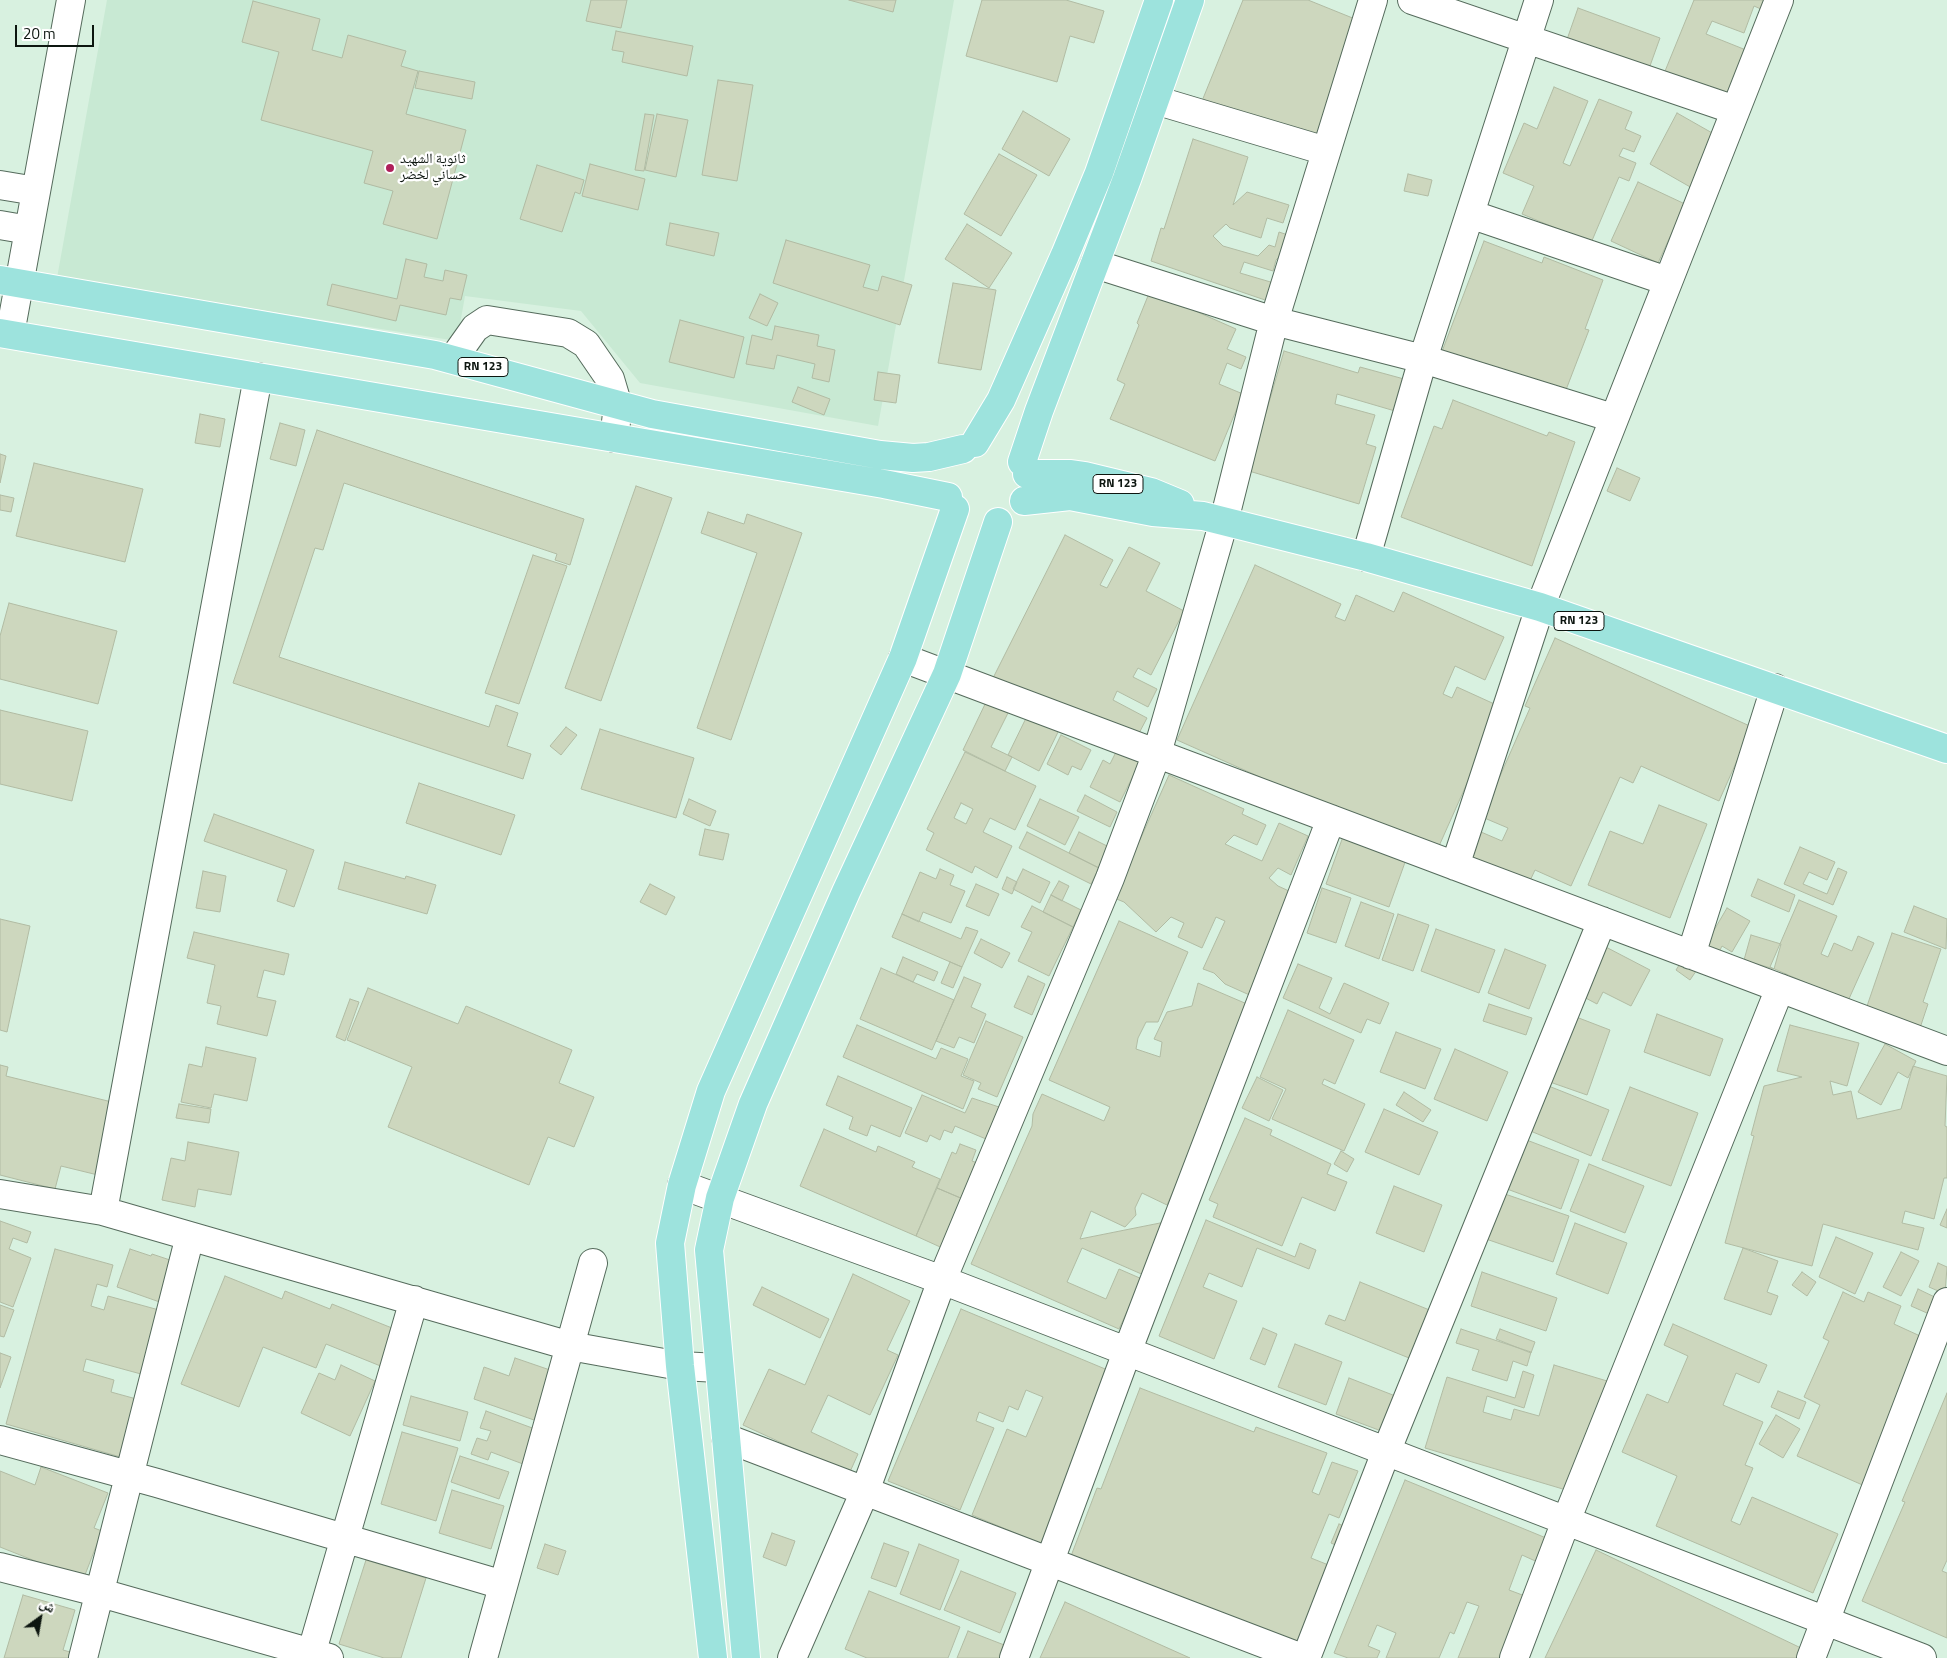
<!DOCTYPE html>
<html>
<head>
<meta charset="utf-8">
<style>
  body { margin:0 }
  #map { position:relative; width:1947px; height:1658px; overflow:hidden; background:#d8f1e0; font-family:"Titillium Web","Noto Naskh Arabic",sans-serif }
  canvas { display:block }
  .north { position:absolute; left:15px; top:1593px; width:50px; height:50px; -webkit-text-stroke:4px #fff; paint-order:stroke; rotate:32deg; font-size:14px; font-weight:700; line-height:20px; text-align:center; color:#0d1610 }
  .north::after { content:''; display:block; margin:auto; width:18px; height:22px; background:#0d1610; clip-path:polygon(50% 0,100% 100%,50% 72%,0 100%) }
  .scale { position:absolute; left:15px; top:25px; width:79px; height:22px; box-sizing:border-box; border:2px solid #0d1610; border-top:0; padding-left:6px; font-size:15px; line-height:18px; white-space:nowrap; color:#0d1610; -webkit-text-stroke:4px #fff; paint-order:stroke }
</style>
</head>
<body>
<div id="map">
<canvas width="1947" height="1658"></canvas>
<div class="north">ش</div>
<div class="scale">20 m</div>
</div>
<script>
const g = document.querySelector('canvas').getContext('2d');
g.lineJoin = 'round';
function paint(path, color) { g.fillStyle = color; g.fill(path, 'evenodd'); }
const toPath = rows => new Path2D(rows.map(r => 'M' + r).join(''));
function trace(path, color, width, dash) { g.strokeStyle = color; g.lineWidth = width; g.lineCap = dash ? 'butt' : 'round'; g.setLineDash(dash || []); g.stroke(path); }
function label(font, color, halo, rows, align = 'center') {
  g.font = font + ' "Titillium Web","Noto Naskh Arabic",sans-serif'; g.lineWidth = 4.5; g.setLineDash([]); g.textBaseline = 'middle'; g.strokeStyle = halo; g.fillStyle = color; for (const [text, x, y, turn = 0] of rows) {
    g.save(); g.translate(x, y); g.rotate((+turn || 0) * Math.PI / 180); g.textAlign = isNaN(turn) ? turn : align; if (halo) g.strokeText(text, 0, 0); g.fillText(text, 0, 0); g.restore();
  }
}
paint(toPath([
  [107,0,954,0,878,426,640,383,581,311,465,296,457,341,57,278]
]), '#c8e9d3');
const building = toPath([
  [591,0,627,0,621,28,586,21,591,0],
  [849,0,896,0,893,12,849,0],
  [982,0,1066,0,1104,11,1094,43,1070,36,1057,82,966,56,982,0],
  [1243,0,1308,0,1360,21,1326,103,1334,107,1317,148,1202,101,1243,0],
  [1694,0,1775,0,1770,13,1754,6,1744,33,1712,21,1706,34,1746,50,1724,106,1661,81,1694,0],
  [253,1,320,19,312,50,342,58,348,35,406,51,401,66,418,71,406,114,466,130,437,239,383,224,393,191,364,183,373,151,261,120,279,52,242,42,253,1],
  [1578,8,1660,38,1646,77,1564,48,1578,8],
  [616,31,693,46,687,76,622,62,624,52,612,50,616,31],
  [419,71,475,82,472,99,415,88,419,71],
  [718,80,753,85,737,181,702,175,718,80],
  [1554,87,1588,101,1563,163,1570,166,1599,99,1632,112,1625,129,1641,136,1634,152,1623,148,1619,156,1636,163,1629,181,1619,177,1591,243,1522,214,1534,186,1503,173,1524,123,1537,129,1554,87],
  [1023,111,1070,139,1049,176,1002,149,1023,111],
  [1677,113,1714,134,1698,165,1710,171,1699,192,1650,164,1677,113],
  [645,114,654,115,644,171,635,170,645,114],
  [657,114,688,120,676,177,645,170,657,114],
  [1193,139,1248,157,1233,205,1247,192,1289,205,1283,223,1267,218,1261,238,1230,228,1226,224,1213,236,1223,246,1258,256,1269,245,1275,247,1279,232,1294,237,1291,245,1276,260,1273,271,1244,262,1240,273,1274,283,1268,301,1151,261,1161,228,1164,229,1193,139],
  [999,154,1037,175,1001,236,964,214,999,154],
  [590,164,645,179,638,210,582,196,590,164],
  [537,165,584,180,580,194,575,192,562,232,520,219,537,165],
  [1408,174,1432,180,1428,196,1404,191,1408,174],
  [1638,182,1685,204,1658,263,1611,241,1638,182],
  [670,223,719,233,714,256,666,245,670,223],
  [967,224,1012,253,989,288,945,259,967,224],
  [786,240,870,265,863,287,878,291,882,276,912,285,900,325,773,283,786,240],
  [1484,241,1542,263,1544,257,1603,280,1585,329,1589,330,1559,408,1438,362,1484,241],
  [406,259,427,264,424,277,443,281,445,270,467,275,461,300,450,298,446,315,400,305,396,321,327,305,332,284,397,299,406,259],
  [953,283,996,290,981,370,938,363,953,283],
  [1150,291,1236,329,1227,349,1246,357,1241,369,1227,363,1219,384,1243,394,1215,461,1110,419,1125,384,1117,380,1139,325,1137,323,1150,291],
  [760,294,778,303,767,326,749,318,760,294],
  [680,320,744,337,734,378,669,362,680,320],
  [775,326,819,335,817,346,835,350,829,382,812,378,815,364,777,355,774,369,746,364,752,335,772,340,775,326],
  [1284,351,1358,373,1360,367,1404,379,1395,411,1337,394,1335,404,1375,415,1366,444,1376,447,1359,504,1249,471,1284,351],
  [878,372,900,375,896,403,874,400,878,372],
  [798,387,830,399,824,415,792,402,798,387],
  [1453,400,1547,436,1549,432,1575,442,1532,566,1401,517,1434,426,1442,429,1453,400],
  [200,414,225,419,220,447,195,443,200,414],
  [280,423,305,430,296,466,270,459,280,423],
  [317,430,584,519,570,565,555,560,557,554,344,483,323,550,315,548,279,657,489,727,496,705,518,713,507,746,531,754,523,779,233,683,317,430],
  [0,454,6,456,0,483,0,454],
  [34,463,143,489,125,562,16,536,34,463],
  [1617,468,1640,478,1630,501,1607,491,1617,468],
  [636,486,672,498,601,701,565,688,636,486],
  [0,495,14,498,11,512,0,510,0,495],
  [708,512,744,524,747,514,802,533,731,740,697,728,757,553,701,533,708,512],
  [1065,535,1113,560,1100,585,1107,588,1129,547,1160,563,1146,591,1184,611,1151,675,1138,668,1133,677,1157,689,1148,707,1117,691,1113,700,1147,718,1137,737,991,682,1065,535],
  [533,555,567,566,519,704,485,693,533,555],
  [1255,565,1341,604,1335,617,1345,621,1356,595,1394,612,1403,592,1504,637,1485,680,1455,666,1443,694,1452,698,1457,687,1501,707,1435,855,1177,740,1255,565],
  [9,603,117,631,98,704,0,679,0,636,9,603],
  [1555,638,1752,727,1719,801,1641,766,1633,783,1620,777,1571,886,1535,870,1528,885,1462,856,1474,829,1502,841,1508,828,1482,817,1530,708,1525,706,1555,638],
  [988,698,1010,709,991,747,1012,757,1005,771,963,750,988,698],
  [0,710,88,731,72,801,0,784,0,710],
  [1029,712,1060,728,1039,771,1008,755,1029,712],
  [566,727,577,735,561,755,550,746,566,727],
  [600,729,694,758,676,818,581,789,600,729],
  [1061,735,1091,750,1081,770,1072,766,1068,775,1047,764,1061,735],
  [1119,746,1142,758,1120,802,1090,787,1103,760,1110,764,1119,746],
  [965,752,1036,786,1015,830,990,818,983,832,1012,846,997,878,975,866,972,873,926,850,934,833,927,829,965,752],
  [961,803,973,809,966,824,954,818,961,803],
  [1169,775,1244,809,1242,814,1266,825,1257,845,1234,835,1225,844,1262,861,1279,823,1308,836,1291,875,1278,868,1269,878,1278,886,1300,896,1254,997,1225,984,1214,973,1203,969,1225,921,1216,917,1202,948,1178,937,1184,923,1171,917,1156,932,1124,902,1114,898,1169,775],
  [419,783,515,815,501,855,406,823,419,783],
  [1085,795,1117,812,1110,827,1077,811,1085,795],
  [689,799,716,811,710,826,683,814,689,799],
  [1040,799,1079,817,1065,845,1027,826,1040,799],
  [1659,805,1707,824,1670,918,1588,885,1610,831,1643,844,1659,805],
  [214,814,314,850,294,907,277,901,287,870,204,841,214,814],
  [705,829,729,834,723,860,699,855,705,829],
  [1345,831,1408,854,1389,907,1326,884,1345,831],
  [1027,832,1099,868,1091,884,1019,848,1027,832],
  [1079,832,1109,847,1099,868,1069,853,1079,832],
  [1800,847,1835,862,1827,880,1809,872,1803,884,1827,894,1838,868,1847,872,1833,905,1784,884,1800,847],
  [345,862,405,879,406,876,436,885,427,914,338,889,345,862],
  [940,869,954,875,950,885,965,891,951,923,923,912,919,922,902,914,920,872,936,879,940,869],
  [1023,869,1050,882,1040,903,1013,889,1023,869],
  [203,871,226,876,220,912,196,908,203,871],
  [1007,877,1017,882,1012,894,1002,889,1007,877],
  [1758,879,1795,895,1789,912,1751,896,1758,879],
  [1059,881,1069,886,1062,901,1051,895,1059,881],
  [650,884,675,897,666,915,640,902,650,884],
  [976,884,999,894,989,916,966,906,976,884],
  [1322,888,1351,898,1336,943,1307,933,1322,888],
  [1051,895,1081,910,1073,927,1043,912,1051,895],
  [1799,900,1837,916,1821,954,1828,957,1834,943,1852,951,1858,936,1874,943,1848,1001,1770,967,1799,900],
  [1361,902,1394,914,1379,959,1345,946,1361,902],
  [1032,906,1073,927,1049,976,1018,961,1032,932,1021,927,1032,906],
  [1914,906,1947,919,1946,949,1904,932,1914,906],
  [1727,908,1750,921,1732,952,1722,946,1717,956,1703,949,1727,908],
  [902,914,961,939,966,927,978,931,962,967,892,937,902,914],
  [1398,914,1429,925,1413,971,1382,960,1398,914],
  [0,919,30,926,7,1032,0,1030,0,919],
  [1119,921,1188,952,1158,1022,1146,1022,1138,1038,1136,1049,1160,1057,1162,1042,1154,1039,1167,1012,1192,1006,1198,983,1254,1007,1167,1205,1142,1193,1135,1208,1136,1215,1125,1227,1091,1211,1080,1239,1170,1221,1146,1276,1082,1248,1067,1282,1106,1299,1119,1269,1142,1279,1119,1329,971,1264,1032,1126,1033,1114,1042,1094,1104,1121,1110,1107,1049,1080,1119,921],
  [1436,929,1495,950,1479,993,1421,971,1436,929],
  [194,932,289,954,284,975,264,970,257,997,276,1001,267,1036,217,1024,221,1006,207,1003,215,965,187,958,194,932],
  [1892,933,1941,949,1923,1002,1928,1004,1920,1028,1866,1009,1892,933],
  [1751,935,1781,944,1774,969,1744,960,1751,935],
  [981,939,1010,953,1002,968,974,953,981,939],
  [1696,939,1711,949,1690,980,1676,970,1696,939],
  [1602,945,1650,970,1631,1006,1603,992,1597,1004,1578,994,1602,945],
  [1505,949,1546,965,1529,1009,1488,993,1505,949],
  [903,957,938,972,934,981,917,974,913,982,896,974,903,957],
  [950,962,962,967,953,988,941,983,950,962],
  [1298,964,1332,978,1319,1008,1330,1014,1344,983,1389,1003,1380,1024,1367,1019,1361,1033,1283,998,1298,964],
  [881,968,954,1000,932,1050,860,1019,881,968],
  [1028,976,1045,984,1032,1015,1014,1007,1028,976],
  [964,977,981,984,971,1007,986,1014,974,1043,959,1037,954,1048,936,1041,964,977],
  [368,988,458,1024,466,1006,572,1050,559,1083,594,1097,574,1147,548,1137,529,1185,388,1127,412,1067,347,1040,368,988],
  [350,999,359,1002,345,1041,336,1037,350,999],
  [1489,1004,1532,1018,1526,1035,1483,1021,1489,1004],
  [1288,1010,1354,1040,1335,1084,1324,1079,1322,1084,1365,1104,1344,1151,1272,1119,1286,1089,1260,1077,1288,1010],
  [1657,1014,1723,1039,1710,1076,1644,1052,1657,1014],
  [1571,1015,1610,1030,1587,1095,1547,1081,1571,1015],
  [986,1021,1023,1037,997,1097,978,1089,981,1083,963,1075,986,1021],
  [857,1025,936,1059,941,1048,968,1059,961,1076,974,1081,963,1109,843,1057,857,1025],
  [1790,1025,1859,1043,1847,1086,1830,1081,1833,1095,1851,1091,1857,1119,1901,1109,1913,1066,1947,1076,1945,1126,1947,1127,1947,1178,1944,1178,1934,1219,1905,1211,1902,1223,1924,1228,1918,1250,1823,1224,1812,1266,1725,1243,1754,1136,1751,1135,1764,1086,1802,1077,1777,1071,1790,1025],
  [1396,1032,1441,1049,1425,1089,1380,1072,1396,1032],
  [1885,1044,1916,1061,1908,1078,1898,1072,1881,1105,1858,1092,1885,1044],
  [206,1047,256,1058,247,1101,214,1094,211,1108,181,1102,189,1064,202,1067,206,1047],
  [1455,1049,1508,1072,1487,1121,1434,1099,1455,1049],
  [0,1065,8,1067,6,1076,120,1104,102,1176,61,1166,55,1189,0,1175,0,1065],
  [838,1076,912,1108,900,1137,871,1125,867,1136,849,1129,853,1117,826,1105,838,1076],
  [1257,1077,1283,1090,1269,1121,1242,1108,1257,1077],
  [1546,1085,1609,1110,1591,1156,1528,1130,1546,1085],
  [1630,1087,1698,1113,1671,1186,1602,1160,1630,1087],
  [1404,1092,1431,1110,1423,1122,1396,1105,1404,1092],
  [922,1095,965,1113,972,1098,999,1107,986,1139,955,1126,952,1133,944,1130,940,1140,930,1135,927,1142,905,1133,922,1095],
  [179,1104,211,1109,209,1123,176,1118,179,1104],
  [1384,1109,1438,1132,1419,1175,1365,1152,1384,1109],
  [1245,1118,1272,1130,1270,1135,1331,1164,1327,1174,1347,1182,1335,1211,1302,1197,1282,1246,1213,1217,1218,1204,1209,1200,1245,1118],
  [824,1129,876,1152,878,1146,915,1162,912,1167,940,1179,916,1236,800,1186,824,1129],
  [1524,1139,1579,1160,1561,1209,1507,1189,1524,1139],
  [188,1142,239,1152,231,1195,198,1189,195,1207,162,1200,171,1158,185,1161,188,1142],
  [960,1144,976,1150,972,1161,985,1166,970,1202,937,1188,952,1152,956,1154,960,1144],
  [1341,1151,1354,1159,1347,1172,1334,1164,1341,1151],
  [1589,1164,1644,1186,1625,1233,1570,1211,1589,1164],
  [1394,1186,1442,1205,1424,1252,1376,1233,1394,1186],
  [937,1188,970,1202,949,1251,916,1236,937,1188],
  [1502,1193,1569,1216,1553,1262,1486,1239,1502,1193],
  [1947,1209,1947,1228,1940,1225,1947,1209],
  [1206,1220,1295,1257,1300,1243,1316,1250,1309,1269,1257,1248,1242,1287,1209,1273,1203,1287,1237,1301,1214,1359,1159,1336,1206,1220],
  [0,1221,31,1232,27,1243,13,1238,9,1249,31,1258,13,1307,0,1302,0,1221],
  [1575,1223,1627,1243,1608,1294,1556,1274,1575,1223],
  [1836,1237,1873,1253,1855,1294,1819,1277,1836,1237],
  [1743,1248,1778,1261,1767,1292,1778,1296,1771,1315,1724,1299,1743,1248],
  [55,1249,113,1265,107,1287,97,1284,91,1306,104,1310,108,1296,159,1310,141,1374,86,1359,83,1371,114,1380,111,1392,140,1400,124,1458,6,1424,55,1249],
  [130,1249,151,1256,152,1254,185,1265,171,1306,117,1287,130,1249],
  [1901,1252,1919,1261,1901,1296,1883,1287,1901,1252],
  [1938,1263,1947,1267,1945,1294,1929,1287,1938,1263],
  [1482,1272,1557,1298,1546,1331,1471,1306,1482,1272],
  [1802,1272,1816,1282,1807,1296,1792,1285,1802,1272],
  [853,1274,910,1301,887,1350,898,1355,870,1415,828,1395,811,1432,858,1454,849,1474,743,1425,769,1369,805,1385,853,1274],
  [225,1276,282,1299,285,1291,330,1309,332,1304,397,1330,383,1367,326,1344,316,1368,263,1347,239,1407,181,1384,225,1276],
  [1360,1282,1432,1311,1414,1360,1325,1324,1329,1315,1345,1321,1360,1282],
  [762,1287,829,1319,820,1338,753,1305,762,1287],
  [1918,1289,1943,1301,1936,1317,1911,1306,1918,1289],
  [1843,1292,1864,1302,1868,1292,1901,1306,1894,1324,1931,1341,1867,1487,1797,1456,1820,1405,1804,1397,1829,1341,1823,1338,1843,1292],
  [0,1305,14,1310,4,1337,0,1336,0,1305],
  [961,1309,1110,1371,1049,1547,972,1515,1007,1429,1026,1437,1043,1397,1026,1390,1018,1410,1009,1406,1003,1422,979,1412,976,1421,994,1428,960,1510,888,1481,961,1309],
  [1673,1324,1767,1365,1759,1383,1736,1373,1723,1405,1763,1422,1745,1465,1753,1468,1731,1521,1740,1525,1752,1497,1838,1534,1813,1593,1656,1526,1677,1476,1622,1452,1647,1394,1668,1403,1688,1356,1664,1345,1673,1324],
  [1263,1328,1277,1334,1265,1365,1250,1359,1263,1328],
  [1461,1329,1531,1352,1527,1366,1513,1361,1507,1381,1472,1370,1479,1350,1456,1343,1461,1329],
  [1500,1329,1535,1342,1531,1353,1496,1339,1500,1329],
  [1295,1344,1342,1362,1326,1405,1278,1387,1295,1344],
  [0,1353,11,1357,0,1388,0,1353],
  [515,1358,550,1370,534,1420,474,1399,484,1367,509,1376,515,1358],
  [341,1365,375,1381,350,1436,301,1413,319,1373,335,1380,341,1365],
  [1554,1365,1617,1384,1583,1495,1425,1448,1447,1377,1515,1398,1523,1371,1534,1375,1524,1408,1487,1396,1483,1412,1511,1420,1514,1409,1539,1416,1554,1365],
  [1349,1378,1398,1397,1384,1432,1336,1414,1349,1378],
  [1140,1388,1254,1432,1256,1427,1327,1453,1312,1492,1319,1495,1332,1462,1358,1471,1339,1518,1329,1514,1311,1558,1331,1566,1301,1645,1071,1556,1097,1488,1101,1489,1140,1388],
  [1778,1391,1806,1402,1799,1419,1771,1407,1778,1391],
  [1947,1393,1947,1560,1942,1571,1947,1573,1947,1638,1862,1601,1905,1502,1902,1501,1947,1393],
  [411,1396,468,1412,460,1441,403,1425,411,1396],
  [486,1411,535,1429,523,1464,491,1452,488,1460,471,1454,477,1438,487,1441,491,1431,480,1428,486,1411],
  [1776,1415,1800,1429,1783,1458,1759,1444,1776,1415],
  [402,1432,458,1448,436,1521,381,1504,402,1432],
  [460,1456,509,1472,499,1499,451,1482,460,1456],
  [41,1467,108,1493,94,1528,102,1531,83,1580,0,1547,0,1471,35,1485,41,1467],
  [1405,1480,1551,1540,1542,1564,1522,1555,1509,1590,1525,1596,1503,1658,1458,1658,1479,1606,1467,1602,1454,1634,1450,1632,1439,1658,1386,1658,1396,1633,1377,1625,1368,1646,1380,1651,1377,1658,1348,1658,1334,1653,1405,1480],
  [452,1490,504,1506,491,1549,439,1533,452,1490],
  [1339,1524,1350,1529,1342,1548,1331,1543,1339,1524],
  [772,1533,795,1541,786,1566,763,1557,772,1533],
  [884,1543,909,1552,896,1587,871,1578,884,1543],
  [545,1544,566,1551,558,1575,537,1568,545,1544],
  [919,1544,959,1560,940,1610,900,1594,919,1544],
  [1596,1550,1801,1648,1796,1658,1545,1658,1596,1550],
  [366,1560,426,1578,401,1658,384,1658,339,1644,366,1560],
  [961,1571,1016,1593,1000,1633,944,1610,961,1571],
  [869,1591,960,1627,948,1658,867,1658,845,1649,869,1591],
  [23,1595,75,1610,63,1650,70,1652,68,1658,4,1658,23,1595],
  [1065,1602,1190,1658,1040,1658,1065,1602],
  [968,1631,1012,1648,1008,1658,957,1658,968,1631]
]);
paint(building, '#cdd7be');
trace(building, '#b1bba3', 1);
const minor = toPath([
  [1412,0,1735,110],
  [1155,100,1326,151],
  [0,185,36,191],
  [1470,214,1667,281],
  [0,225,29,230],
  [1095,264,1274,321,1423,359,1613,418],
  [10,334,71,0],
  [453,359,475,328,487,320,568,333,586,344,610,379,618,406,614,438],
  [1366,557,1423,359,1539,0],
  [903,658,1947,1051],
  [1455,866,1540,607,1779,0],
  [1691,955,1775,688],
  [682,1185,942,1280,1922,1658],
  [0,1194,103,1211,570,1346,680,1366,719,1368],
  [103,1211,258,377],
  [726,1438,1302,1658],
  [0,1440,157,1483,503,1585],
  [0,1567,101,1593,329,1658],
  [83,1658,190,1236],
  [310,1658,414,1300],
  [483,1658,593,1263],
  [792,1658,865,1491,942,1280,1110,878,1157,753,1224,521,1274,321,1373,0],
  [1014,1658,1127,1352,1331,819],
  [1306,1658,1386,1452,1602,921],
  [1514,1658,1566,1521,1780,988],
  [1811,1658,1947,1302]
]);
const major = toPath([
  [0,280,435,355,652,414,880,455,913,458,929,457,963,449],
  [0,333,884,484,948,497],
  [975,443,1001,400,1065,255,1099,173,1159,0],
  [1022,462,1039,411,1127,179,1190,0],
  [1027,474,1071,474,1085,476,1151,492,1180,504],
  [1024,501,1070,496,1153,512,1203,516,1366,557,1540,607,1947,749],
  [713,1658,680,1366,670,1243,682,1185,711,1091,903,658,955,509],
  [746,1658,709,1250,720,1198,753,1104,846,892,947,674,998,522]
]);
trace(minor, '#556b5c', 30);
trace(major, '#fff', 30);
trace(minor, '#fff', 28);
trace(major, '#9de3dd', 28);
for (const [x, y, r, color] of [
  [390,168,5,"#af205a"]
]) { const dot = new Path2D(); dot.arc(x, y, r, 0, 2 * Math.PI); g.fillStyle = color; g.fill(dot); trace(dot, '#fff', 2); }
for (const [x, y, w] of [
  [483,367,50],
  [1118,484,50],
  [1579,621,50]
]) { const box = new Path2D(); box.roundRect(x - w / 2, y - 9.5, w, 19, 4); g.fillStyle = '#fff'; g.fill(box); trace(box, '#0d1610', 1); }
label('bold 12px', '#0d1610', null, [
  ["RN 123",483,367],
  ["RN 123",1118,484],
  ["RN 123",1579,621]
]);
label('14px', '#0d1610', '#fff', [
  ["ثانوية الشهيد",400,160],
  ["حساني لخضر",400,176]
], 'left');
</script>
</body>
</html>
